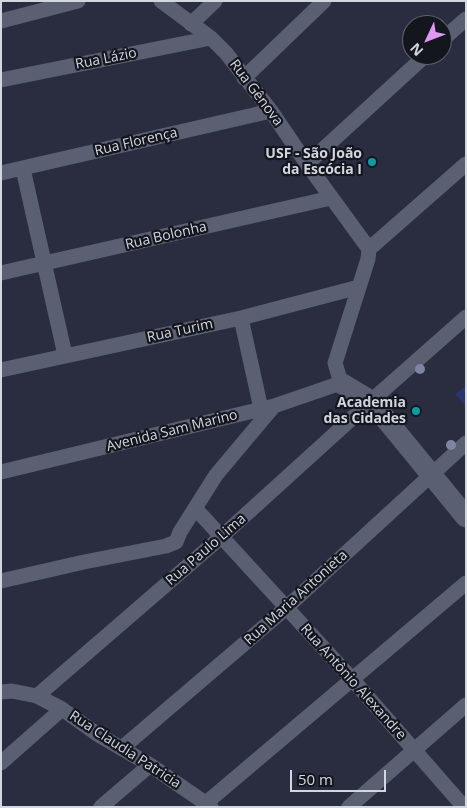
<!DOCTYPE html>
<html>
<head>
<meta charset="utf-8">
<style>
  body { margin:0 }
  #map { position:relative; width:467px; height:808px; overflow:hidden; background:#292d3f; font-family:"Open Sans",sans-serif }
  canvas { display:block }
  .frame { position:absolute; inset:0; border:2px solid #d2d6e1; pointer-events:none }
  .north { position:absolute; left:402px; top:15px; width:50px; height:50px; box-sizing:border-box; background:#14161e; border:1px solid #60636c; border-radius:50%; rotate:227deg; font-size:14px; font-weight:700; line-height:20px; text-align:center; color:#d2d6e1 }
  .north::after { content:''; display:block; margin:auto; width:18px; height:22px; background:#de98f2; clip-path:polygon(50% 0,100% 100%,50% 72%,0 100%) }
  .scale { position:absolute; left:290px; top:770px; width:96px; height:22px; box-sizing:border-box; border:2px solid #d2d6e1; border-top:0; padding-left:6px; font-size:15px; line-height:18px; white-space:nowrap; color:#d2d6e1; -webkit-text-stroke:4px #14161e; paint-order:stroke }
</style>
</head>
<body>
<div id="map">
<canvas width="467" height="808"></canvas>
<div class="frame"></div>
<div class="north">N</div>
<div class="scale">50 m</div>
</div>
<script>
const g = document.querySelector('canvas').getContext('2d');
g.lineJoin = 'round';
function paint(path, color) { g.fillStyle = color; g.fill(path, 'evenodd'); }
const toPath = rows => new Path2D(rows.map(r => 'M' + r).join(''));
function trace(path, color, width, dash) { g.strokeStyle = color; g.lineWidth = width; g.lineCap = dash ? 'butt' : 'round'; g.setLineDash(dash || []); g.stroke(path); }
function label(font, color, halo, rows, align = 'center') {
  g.font = font + ' "Open Sans",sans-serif'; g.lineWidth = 4.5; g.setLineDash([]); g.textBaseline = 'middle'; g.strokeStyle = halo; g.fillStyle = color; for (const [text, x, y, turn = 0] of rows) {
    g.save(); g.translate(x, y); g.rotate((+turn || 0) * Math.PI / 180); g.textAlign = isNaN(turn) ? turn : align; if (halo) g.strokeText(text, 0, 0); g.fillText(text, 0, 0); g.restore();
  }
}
paint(toPath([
  [466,386,466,407,455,394]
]), '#2a346e');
trace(toPath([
  [161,1,211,38,226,53,271,111,307,164,369,249],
  [1,21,78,1],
  [191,24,215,1],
  [442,40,466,19],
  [244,78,324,1],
  [1,80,211,38],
  [307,164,426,55],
  [23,169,65,355],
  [1,173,271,111],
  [369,249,466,164],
  [1,273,331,198],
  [241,318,261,409],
  [1,370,241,318,359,287],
  [1,472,274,406,341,383,335,363,368,259,369,249],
  [195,508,352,679,464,807],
  [1,581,84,562,166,546,176,542,180,532,216,475,274,406],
  [1,692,12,691,37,696,62,709,97,734,150,765,211,807],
  [37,696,220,538,371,401,466,317],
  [122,748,286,608,466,443],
  [1,763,62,709],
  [206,803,466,583],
  [101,807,150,765],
  [349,807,466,705]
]), '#5a5f72', 15);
trace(toPath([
  [341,383,371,401,466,517]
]), '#5a5f72', 21);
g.fillStyle = '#7d85a3';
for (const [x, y] of [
  [420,369],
  [451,445]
]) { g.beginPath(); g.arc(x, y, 5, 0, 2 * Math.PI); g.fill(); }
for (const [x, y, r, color] of [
  [372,162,5,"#0f9aa8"],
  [416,411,5,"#0f9aa8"]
]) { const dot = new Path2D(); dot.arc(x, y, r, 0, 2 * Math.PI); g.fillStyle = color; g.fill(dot); trace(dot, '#14161e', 2); }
label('14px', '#d2d6e1', '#14161e', [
  ["Rua Lázio",106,59,-11],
  ["Rua Gênova",256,93,53],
  ["Rua Florença",136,142,-13],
  ["Rua Bolonha",166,236,-13],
  ["Rua Turim",180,331,-12],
  ["Avenida Sam Marino",172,431,-14],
  ["Rua Paulo Lima",206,550,-41],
  ["Rua Maria Antonieta",296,598,-42],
  ["Rua Antônio Alexandre",353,682,48],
  ["Rua Claudia Patricia",125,750,33]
]);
label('bold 14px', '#d2d6e1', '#14161e', [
  ["USF - São João",362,154],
  ["da Escócia I",362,170],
  ["Academia",406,403],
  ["das Cidades",406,419]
], 'right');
</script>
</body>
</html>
